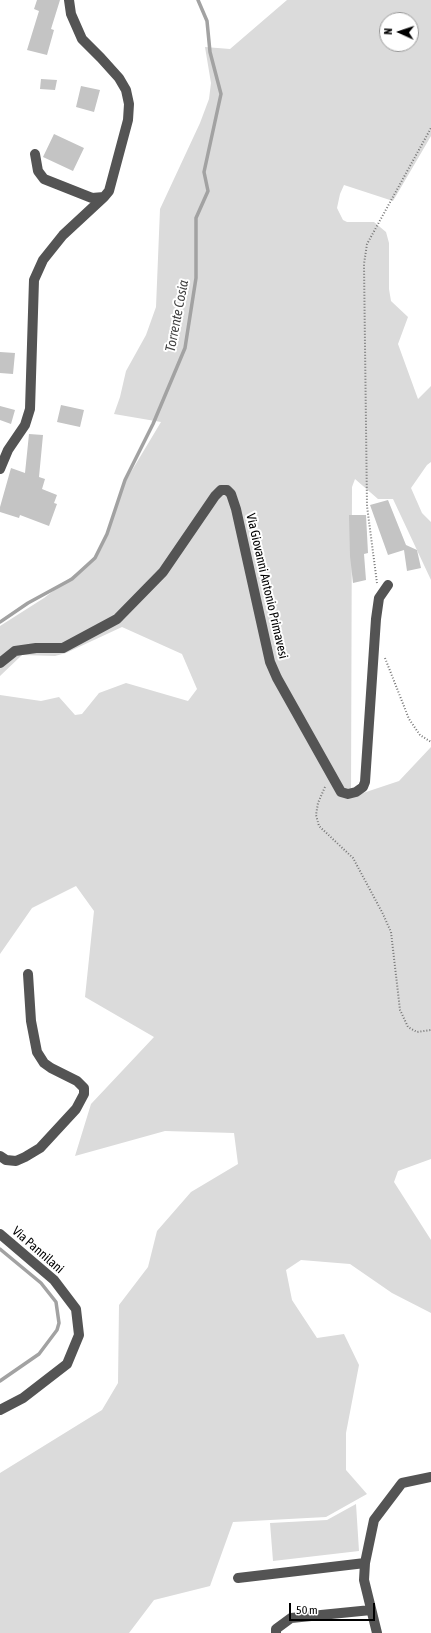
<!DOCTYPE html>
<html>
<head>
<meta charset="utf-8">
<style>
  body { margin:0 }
  #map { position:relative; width:431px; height:1633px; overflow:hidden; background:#fff; font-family:"Asap Condensed",sans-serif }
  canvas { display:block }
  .north { position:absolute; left:379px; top:12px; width:40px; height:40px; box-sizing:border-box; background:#fff; border:1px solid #999; border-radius:50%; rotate:273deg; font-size:11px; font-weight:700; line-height:16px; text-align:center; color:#000 }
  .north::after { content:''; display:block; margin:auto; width:14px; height:18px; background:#000; clip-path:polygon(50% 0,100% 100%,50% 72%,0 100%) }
  .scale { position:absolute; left:289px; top:1603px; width:86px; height:18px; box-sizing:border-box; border:2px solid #000; border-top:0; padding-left:5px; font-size:12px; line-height:14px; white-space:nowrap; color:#000; -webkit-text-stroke:3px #fff; paint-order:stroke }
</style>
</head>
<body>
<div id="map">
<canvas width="431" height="1633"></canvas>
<div class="north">N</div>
<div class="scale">50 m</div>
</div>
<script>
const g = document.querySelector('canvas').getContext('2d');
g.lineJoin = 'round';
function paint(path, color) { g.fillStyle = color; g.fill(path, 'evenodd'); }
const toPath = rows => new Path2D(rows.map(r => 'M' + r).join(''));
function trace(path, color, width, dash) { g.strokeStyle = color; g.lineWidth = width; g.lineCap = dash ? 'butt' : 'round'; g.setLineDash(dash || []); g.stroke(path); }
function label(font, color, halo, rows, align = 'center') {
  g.font = font + ' "Asap Condensed",sans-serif'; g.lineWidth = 4; g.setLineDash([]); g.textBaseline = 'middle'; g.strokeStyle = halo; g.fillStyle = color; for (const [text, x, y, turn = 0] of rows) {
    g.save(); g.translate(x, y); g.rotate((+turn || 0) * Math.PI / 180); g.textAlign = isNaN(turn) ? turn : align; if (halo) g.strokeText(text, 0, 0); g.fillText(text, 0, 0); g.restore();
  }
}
paint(toPath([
  [287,0,431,0,431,136,393,201,344,185,340,194,337,208,343,220,347,222,374,222,386,232,389,243,389,289,391,301,408,317,398,344,418,399,431,386,431,462,427,465,411,488,422,513,431,522,431,580,393,499,378,499,355,479,352,487,351,797,399,781,431,747,431,1159,398,1171,394,1182,431,1240,431,1313,392,1293,350,1264,301,1260,286,1270,292,1300,317,1338,344,1334,359,1365,346,1433,346,1470,367,1494,326,1517,233,1522,210,1586,154,1600,129,1633,0,1633,0,1473,102,1410,118,1383,119,1305,148,1267,157,1231,191,1192,238,1164,234,1133,165,1131,75,1156,91,1104,154,1037,85,997,94,911,76,886,32,908,0,954,0,695,41,701,59,697,75,715,82,714,99,693,126,683,188,701,197,689,182,654,122,627,66,653,55,656,22,655,0,676,0,626,44,598,61,585,89,563,101,549,110,528,125,482,161,422,114,414,120,397,126,371,146,335,156,307,160,209,200,123,209,99,211,83,205,47,230,49],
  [387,20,411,20,411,44,387,44],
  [356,1504,359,1551,273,1561,270,1523,327,1520]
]), '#dbdbdb');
trace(toPath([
  [0,622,28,603,72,579,95,558,107,534,125,480,153,424,185,348,196,278,196,218,208,191,204,172,221,94,210,52,207,21,198,0],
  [0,1249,41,1283,56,1302,59,1323,57,1330,39,1354,0,1381]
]), '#a2a2a2', 3.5);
paint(toPath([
  [37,0,60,0,51,29,54,30,47,55,27,50,39,11,34,9],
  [41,79,57,80,55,90,40,89],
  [81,86,100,90,94,112,76,107],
  [54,134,84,148,73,171,43,157],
  [0,352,15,353,13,374,0,373],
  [61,405,84,410,80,427,57,422],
  [0,406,15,410,11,424,0,420],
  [29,434,43,435,39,477,45,479,42,489,57,495,54,503,57,504,49,526,20,515,19,518,0,512,0,507,11,468,25,473],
  [388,500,406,545,417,550,421,568,407,571,404,550,388,555,370,505],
  [349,515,366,515,368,553,364,554,366,580,353,583,350,556]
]), '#c4c4c4');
trace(toPath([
  [377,583,367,506,364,264,367,244,431,128],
  [385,658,409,719,420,735,431,742],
  [325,787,318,803,316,815,319,826,353,858,383,914,391,932,400,1010,408,1027,417,1032,431,1030]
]), '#767676', 2, [1, 2]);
trace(toPath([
  [35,154,38,171,44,179,92,198,104,197,109,191,128,120,129,104,126,90,119,78,101,58,82,39,71,14,69,0],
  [0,469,8,450,25,425,30,409,34,280,43,260,63,235,104,197],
  [0,663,15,651,36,648,63,648,117,619,163,572,215,496,221,490,227,490,231,494,236,509,270,662,277,678,341,792,348,794,356,792,363,787,365,782,376,619,379,598,388,585],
  [0,1156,6,1160,16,1161,25,1157,40,1148,76,1109,84,1094,84,1088,77,1081,51,1068,44,1063,37,1052,31,1021,28,974],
  [0,1234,54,1280,76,1309,79,1335,67,1364,23,1398,0,1410],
  [238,1578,365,1563],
  [276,1633,276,1629,291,1618,371,1610],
  [377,1633,364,1580,365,1563,374,1520,402,1483,431,1477]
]), '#545454', 10);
label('13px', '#000', '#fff', [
  ["Via Giovanni Antonio Primavesi",267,586,77],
  ["Via Pannilani",38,1250,41]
]);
label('italic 14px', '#434343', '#fff', [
  ["Torrente Cosia",177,316,-79]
]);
</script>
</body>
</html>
